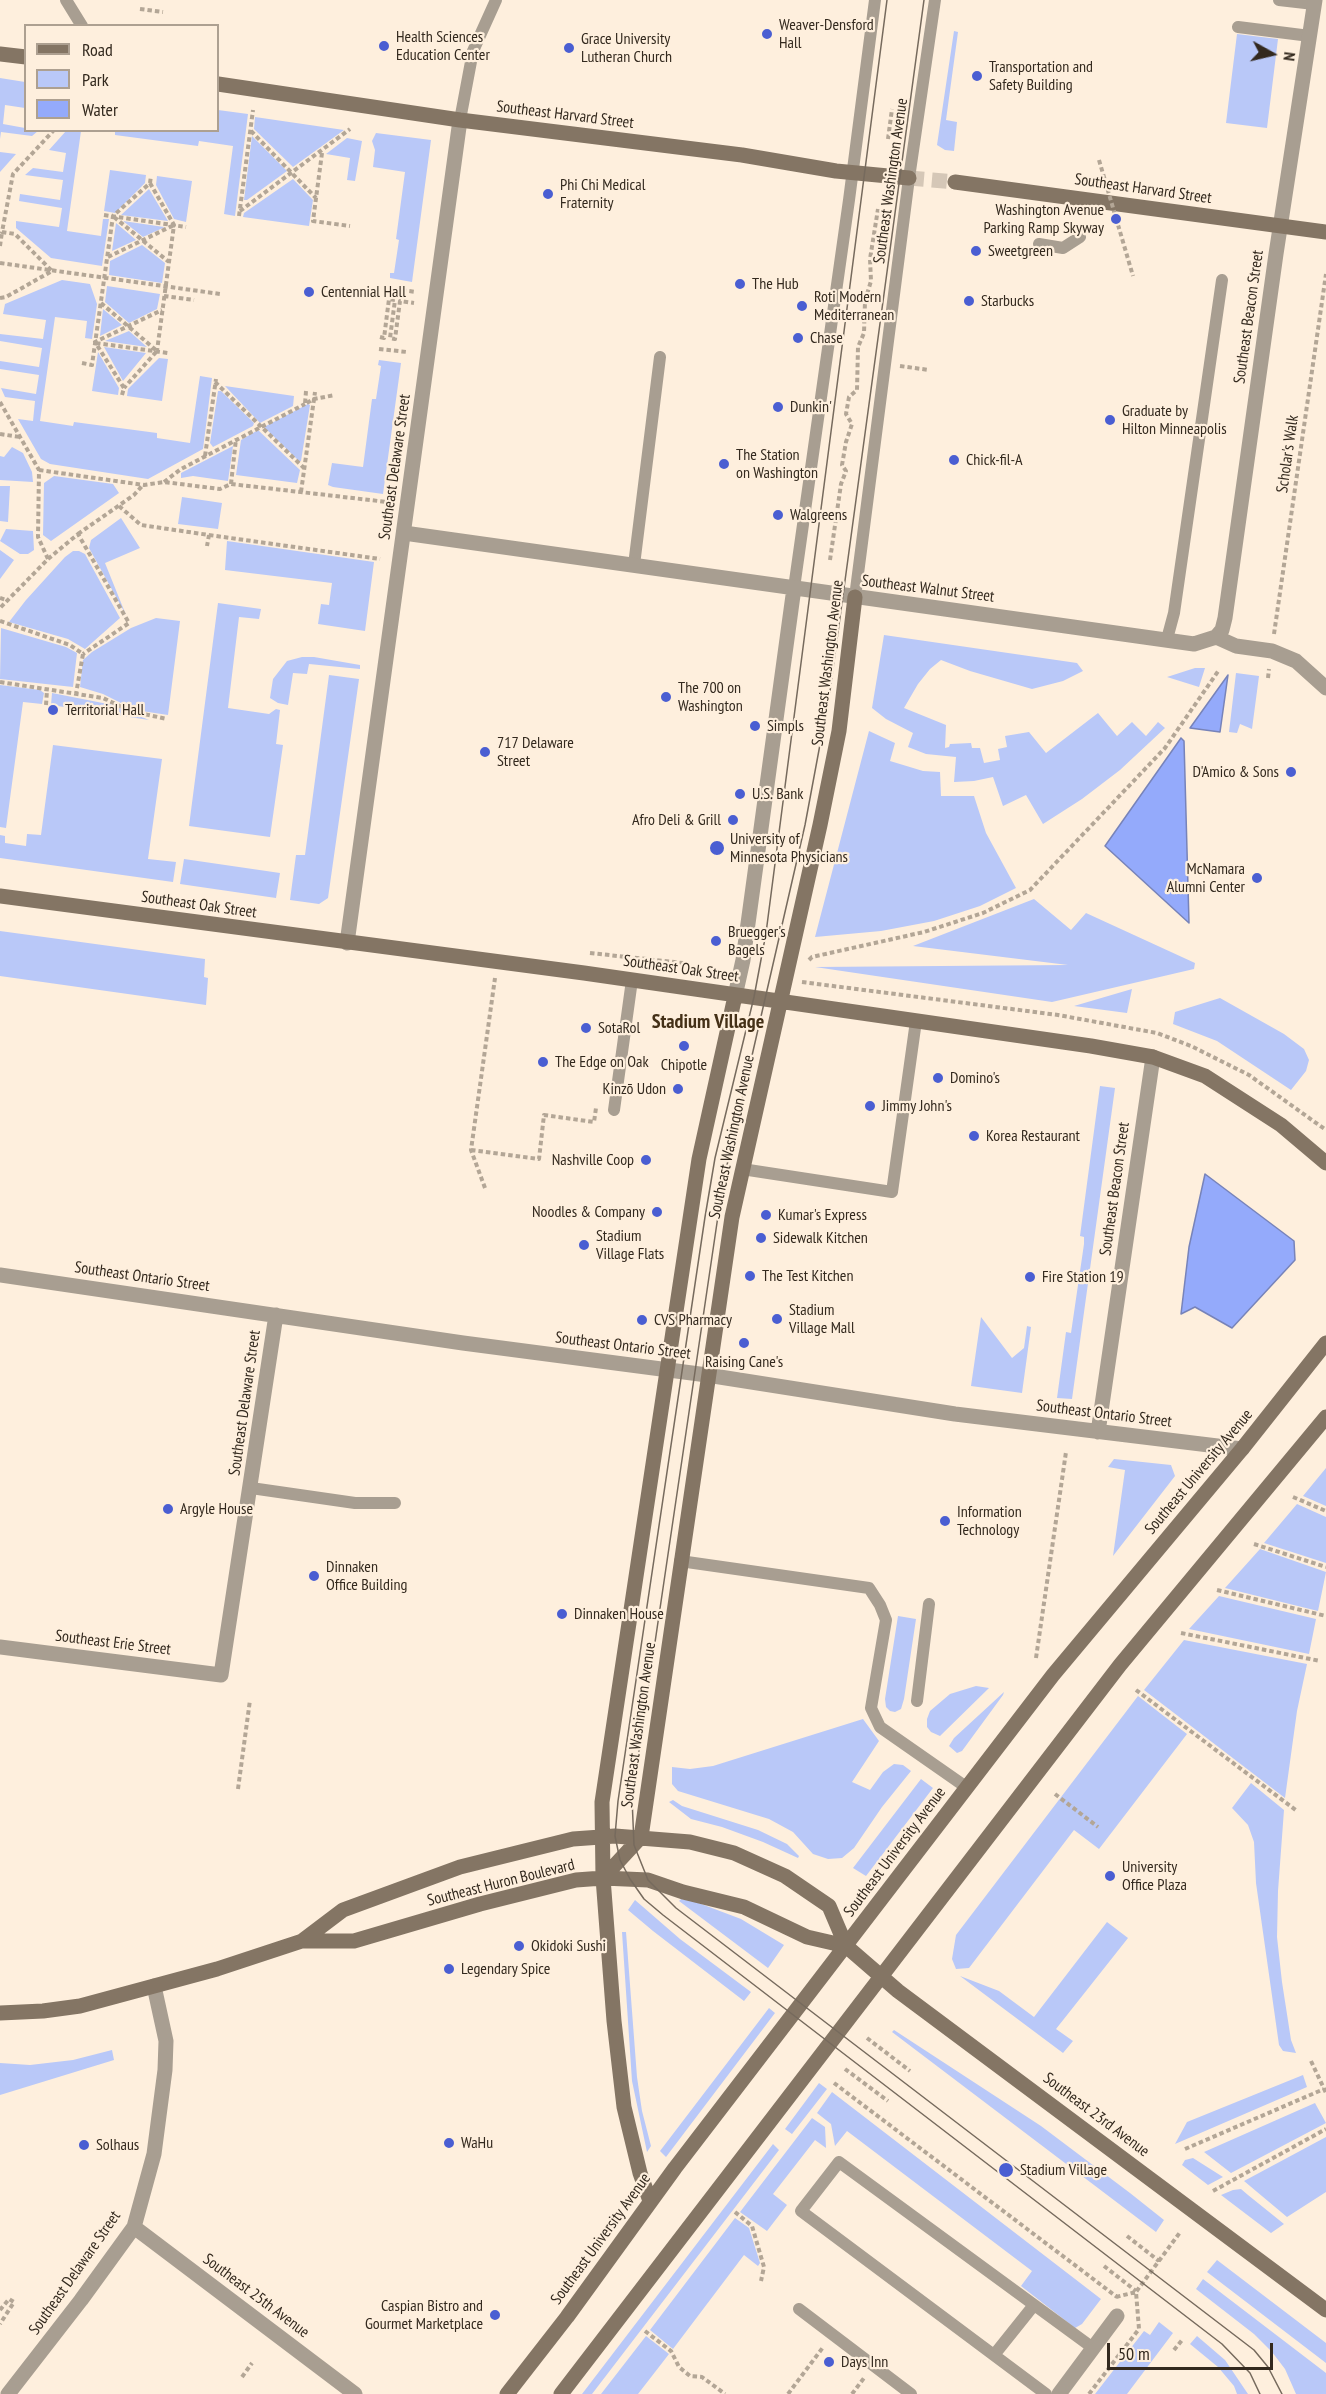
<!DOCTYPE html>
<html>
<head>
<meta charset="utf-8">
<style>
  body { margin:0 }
  #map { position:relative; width:1326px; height:2394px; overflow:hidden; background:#feefdd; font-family:"PT Sans Narrow",sans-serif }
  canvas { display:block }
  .legend { position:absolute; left:24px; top:24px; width:195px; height:108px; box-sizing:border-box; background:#feefdd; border:2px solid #ada091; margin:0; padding:8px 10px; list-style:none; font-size:18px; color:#33291e }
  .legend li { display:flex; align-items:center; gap:12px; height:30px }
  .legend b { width:30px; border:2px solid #ada091 }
  .north { position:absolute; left:1242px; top:24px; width:60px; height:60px; -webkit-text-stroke:4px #feefdd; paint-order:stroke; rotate:98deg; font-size:16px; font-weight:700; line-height:24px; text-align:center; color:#33291e }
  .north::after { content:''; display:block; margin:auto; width:21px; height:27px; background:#33291e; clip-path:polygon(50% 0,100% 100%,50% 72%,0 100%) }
  .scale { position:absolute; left:1107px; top:2343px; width:166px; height:27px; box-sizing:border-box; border:3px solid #33291e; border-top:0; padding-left:8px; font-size:18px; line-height:21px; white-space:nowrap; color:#33291e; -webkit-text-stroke:4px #feefdd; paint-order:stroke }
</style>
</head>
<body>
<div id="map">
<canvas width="1326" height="2394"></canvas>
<ul class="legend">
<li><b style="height:8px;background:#847564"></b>Road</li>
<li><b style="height:16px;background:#b9c8f8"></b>Park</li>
<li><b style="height:16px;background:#94aafb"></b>Water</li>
</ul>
<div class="north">N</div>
<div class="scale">50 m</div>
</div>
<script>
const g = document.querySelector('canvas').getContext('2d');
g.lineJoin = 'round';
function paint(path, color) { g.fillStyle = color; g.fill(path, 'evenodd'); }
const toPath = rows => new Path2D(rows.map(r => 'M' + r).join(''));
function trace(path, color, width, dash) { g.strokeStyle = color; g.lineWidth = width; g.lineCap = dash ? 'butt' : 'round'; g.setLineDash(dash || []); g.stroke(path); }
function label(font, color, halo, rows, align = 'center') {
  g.font = font + ' "PT Sans Narrow",sans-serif'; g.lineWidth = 4.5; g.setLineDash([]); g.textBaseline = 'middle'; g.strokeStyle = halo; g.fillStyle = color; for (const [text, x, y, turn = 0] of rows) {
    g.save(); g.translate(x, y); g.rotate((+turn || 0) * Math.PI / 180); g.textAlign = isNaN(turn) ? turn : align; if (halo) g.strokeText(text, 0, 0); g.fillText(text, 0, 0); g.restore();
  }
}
paint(toPath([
  [954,31,958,32,946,120,957,122,954,151,945,150,937,145],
  [1237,34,1278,39,1267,128,1226,123],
  [0,78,25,82,25,108,5,105,3,124,25,128,26,130,38,131,32,136,1,132,0,139],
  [218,110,248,114,235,216,224,214,233,146,199,141,198,146,115,135,115,130,218,130],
  [255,117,344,130,293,167,254,129],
  [66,131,81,131,67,231,101,236,103,219,109,219,102,266,51,258,16,228,16,221,59,227,62,208,19,201,20,194,60,200,63,180,25,175,33,168,63,172,66,153,49,150],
  [376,133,431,140,412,282,390,278,390,273,394,273,399,240,396,239,405,172,373,167,375,150,372,141],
  [252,136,287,171,247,200,244,200],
  [347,138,362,141,355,181,347,180,350,158,326,154],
  [0,152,16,154,0,172],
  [110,170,146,175,145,183,115,213,104,211],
  [157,176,192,181,186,222,174,219,156,185],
  [293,179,313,200,309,226,243,217,244,213],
  [149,189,168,221,121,215],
  [123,221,164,227,165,227,143,237],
  [116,223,136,240,112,251],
  [142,245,165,263,162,283,109,275,110,261],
  [62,280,90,284,97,304,92,339,85,338,87,321,55,317,40,421,73,426,74,422,157,433,157,438,190,443,200,376,212,378,203,449,148,479,50,464,41,459,18,419,33,421,35,401,5,397,1,388,36,394,39,375,0,369,0,361,39,367,42,348,0,341,0,334,43,339,46,320,3,314,5,304],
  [107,286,160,294,157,309,129,323,105,302],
  [103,309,122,325,100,336],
  [129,331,147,347,105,341],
  [104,347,146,353,123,381],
  [98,352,119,388,118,395,92,391],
  [159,358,168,359,162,401,127,396,128,389],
  [379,360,401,363,383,494,333,487,328,485,332,463,363,467,372,399,376,399,381,366,378,365],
  [225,386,294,396,293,406,260,423],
  [218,391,221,391,254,423,253,426,213,447,210,443],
  [308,404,310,405,301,461,299,461,264,427],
  [258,430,300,470,297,483,236,475,241,440],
  [233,446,228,481,193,476,181,478,181,473],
  [12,447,23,453,32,472,33,482,0,480,0,456,4,457],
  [54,476,113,484,119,493,51,541,43,535,44,483],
  [0,486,10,486,8,522,0,521],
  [182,497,222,503,218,529,178,524],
  [121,518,140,548,105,563,126,615,89,548,91,540],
  [6,529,33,531,34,550,28,554,20,554,0,541],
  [227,541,374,562,365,631,318,624,321,604,329,605,332,583,225,570],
  [0,550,14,560,0,579],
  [73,551,79,551,85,554,120,618,85,649,68,639,9,622,26,600,65,557],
  [218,603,261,609,259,619,239,617,228,708,269,714,276,709,280,710,276,744,283,745,270,837,189,826],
  [156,618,180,621,168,715,135,710,103,694,80,687,83,660,92,652,131,628],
  [1,628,66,647,77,653,73,687,0,679],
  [884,635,1077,663,1083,671,1063,681,1032,689,970,671,941,660,930,669,918,684,904,708,946,725,945,748,949,747,950,744,971,743,972,748,980,748,984,763,1000,760,998,749,1007,747,1005,736,1029,732,1046,753,1098,713,1117,736,1132,722,1146,736,1158,722,1165,728,1120,770,1082,799,1043,824,1026,795,1003,806,993,777,974,781,954,782,956,757,926,754,908,747,913,733,886,719,872,708],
  [302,657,314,657,360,665,360,669,309,664,307,674,293,673,288,705,278,703,270,698,273,679,287,661],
  [1195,668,1205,668,1199,687,1167,677],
  [1236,673,1259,676,1252,729,1240,724,1237,733,1229,732],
  [329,675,359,679,328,898,319,904,290,900,296,855,305,855],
  [0,685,40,690,44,693,42,704,23,702,6,828,0,827],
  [52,693,113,705,149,720,51,705],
  [869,731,895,743,890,761,923,771,940,772,941,796,974,796,986,833,1016,888,980,906,934,921,881,931,815,937],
  [53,745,162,759,148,859,176,862,173,882,0,858,0,835,5,836,5,843,26,846,27,834,41,835],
  [184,859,280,873,276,898,180,884],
  [1034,899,1071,930,1086,913,1195,963,1194,969,1052,1002,815,967,1068,965,913,946],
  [0,931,205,959,204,977,208,978,206,1005,0,976],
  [1132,989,1127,1013,1074,1006],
  [1220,998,1284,1034,1304,1049,1309,1060,1306,1071,1291,1090,1217,1041,1173,1024,1175,1012],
  [1100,1086,1115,1088,1072,1399,1057,1398,1066,1332,1071,1333,1084,1244,1084,1237,1080,1236],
  [981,1317,1012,1358,1024,1348,1027,1326,1031,1327,1022,1393,971,1386],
  [1114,1459,1171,1465,1175,1476,1113,1556,1125,1470,1108,1467],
  [1326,1468,1326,1506,1303,1496],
  [1297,1504,1326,1517,1326,1563,1264,1543],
  [1260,1549,1326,1572,1318,1611,1225,1588],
  [1219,1596,1316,1619,1309,1654,1189,1629],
  [898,1616,916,1619,904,1699,901,1709,895,1712,890,1711,886,1707,885,1699],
  [1184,1640,1307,1664,1297,1711,1285,1798,1144,1690],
  [976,1686,989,1688,940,1736,931,1732,927,1727,927,1719,930,1711,950,1694],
  [1004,1692,1003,1695,962,1751,957,1753,949,1746,954,1738],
  [1138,1696,1187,1734,1099,1849,1074,1830,969,1968,956,1969,952,1959,956,1935],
  [863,1719,879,1741,852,1782,870,1790,883,1772,894,1764,903,1765,911,1771,882,1807,854,1848,842,1858,828,1859,813,1854,793,1832,769,1819,678,1791,672,1784,672,1767,690,1769,713,1766],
  [921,1779,933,1788,866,1876,853,1868],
  [1251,1783,1284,1810,1278,1891,1277,1937,1282,1982,1291,2040,1296,2053,1283,2051,1279,2045,1256,1883,1254,1842,1248,1825,1232,1808],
  [673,1800,682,1806,758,1830,787,1844,799,1856,798,1858,763,1842,722,1827,691,1819,669,1802],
  [681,1899,696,1902,741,1919,784,1945,768,1968,679,1901],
  [635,1900,680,1939,751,1992,744,2001,653,1931,628,1910],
  [1107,1922,1128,1938,1056,2029,1073,2041,1063,2053,960,1976,999,1991,1034,2017],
  [622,1932,626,1932,637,2077,642,2111,651,2146,647,2152,632,2081],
  [769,2008,775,2013,666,2157,660,2151],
  [894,2030,1041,2126,1130,2193,1164,2220,1156,2232,892,2032],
  [112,2050,114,2060,0,2095,0,2063,30,2065,73,2060],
  [1303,2075,1307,2087,1175,2144,1187,2122],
  [819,2083,827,2089,792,2134,785,2129],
  [832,2092,1101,2299,1082,2324,1075,2328,1021,2286,1032,2271,847,2131,835,2146,831,2124,817,2113],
  [1315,2103,1326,2123,1231,2173,1204,2152],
  [812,2118,825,2127,826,2148,815,2140,773,2194,787,2205,767,2231,740,2212],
  [1326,2137,1326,2192,1287,2217,1244,2181],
  [773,2144,779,2150,592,2394,582,2394],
  [1193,2158,1223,2177,1208,2185,1182,2165,1185,2160],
  [1241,2189,1248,2195,1284,2224,1271,2233,1221,2195,1233,2190],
  [735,2218,749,2228,760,2263,758,2266,744,2255,673,2349,650,2330],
  [1217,2260,1326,2343,1326,2363,1207,2272],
  [1203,2279,1326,2373,1326,2394,1296,2394,1285,2369,1272,2352,1254,2334,1196,2289],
  [1159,2322,1173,2333,1127,2394,1095,2394,1144,2331,1150,2335],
  [646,2336,669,2354,638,2394,601,2394],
  [1197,2336,1225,2360,1248,2394,1237,2394,1234,2386,1218,2367,1190,2344]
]), '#b9c8f8');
const water = toPath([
  [1228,675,1220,732,1190,728,1228,675],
  [1181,738,1184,741,1189,923,1105,846,1181,738],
  [1205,1174,1294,1241,1295,1260,1232,1328,1195,1307,1181,1314,1189,1247,1205,1174]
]);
paint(water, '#94aafb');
trace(water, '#7783b9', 1.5);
trace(toPath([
  [909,178,955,182]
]), '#d5c7b7', 15, [15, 8]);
trace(toPath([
  [140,9,163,12],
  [251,131,316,198],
  [888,139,892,109],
  [322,153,313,221,350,226],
  [150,183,174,225,157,351],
  [240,211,350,129],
  [104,215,186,227],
  [239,216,253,110],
  [114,217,169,262],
  [0,246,2,232],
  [108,257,174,225],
  [0,263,220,294],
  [387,288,416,292],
  [164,296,194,300],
  [0,298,6,297,52,271,15,234,2,232,13,174,54,130],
  [101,303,157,351,124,388],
  [380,337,384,338,389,299,395,300,390,338,395,339,400,301,414,303],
  [96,343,168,353],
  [379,349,407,352],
  [82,363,92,365,113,216,150,183,151,176],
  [900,366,929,370],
  [215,382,304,468],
  [306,391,305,404,314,399,335,395],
  [122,395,124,388,95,342,162,310],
  [0,402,39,470,38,537,48,559,0,608],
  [0,434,20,437],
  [205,456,216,379],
  [39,470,144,485,164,482,220,489,231,484,387,502],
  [164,482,181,469,305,404],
  [231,484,236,439],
  [301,492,315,392],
  [119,506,141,525,209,535,207,546],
  [78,534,134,495,143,485],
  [209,535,380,559],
  [48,559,78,534,129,623,83,654],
  [830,560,841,484,846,471,842,465,846,442,852,424,846,414,849,397,857,390,858,347,864,333,865,301,871,281,870,259,878,209],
  [0,598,6,600],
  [0,621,70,645,83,654,76,694],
  [1274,634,1326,274],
  [1268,678,1269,669],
  [0,682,103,698,130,711,167,719],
  [46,705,47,690],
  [590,953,683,963,697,970],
  [809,960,812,957,924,932,983,913,1030,890,1165,748,1219,670],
  [802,982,1058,1015,1157,1033,1191,1046,1249,1075,1326,1130],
  [471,1150,539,1159,544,1115,594,1122,596,1108],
  [485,1188,471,1150,495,978],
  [1293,1497,1326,1511],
  [1254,1544,1326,1567],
  [1217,1590,1326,1616],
  [1181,1633,1320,1661],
  [1036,1658,1066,1452],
  [1136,1690,1297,1811],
  [238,1789,250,1700],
  [1055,1794,1098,1827],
  [867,2038,910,2071],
  [1311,2061,1326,2093],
  [845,2069,888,2101],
  [834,2083,1117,2297],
  [1185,2149,1324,2089],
  [1213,2191,1326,2129],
  [735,2212,752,2226,764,2267,761,2281],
  [1127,2236,1159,2261],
  [1104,2266,1136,2291],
  [1116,2297,1136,2292],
  [0,2310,9,2299,14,2302,0,2324],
  [645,2331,671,2351,679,2367,690,2376,702,2377,725,2394],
  [1174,2350,1182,2340],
  [242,2377,252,2363],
  [788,2394,824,2346],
  [852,2394,864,2378],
  [1089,2394,1139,2329,1136,2292,1181,2231]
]), '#b3a696', 4, [4.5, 3]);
trace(toPath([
  [66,0,82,26],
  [1279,0,1314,4],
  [1238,27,1310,36],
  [460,120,473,51,496,0],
  [1039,244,1063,248,1080,237],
  [634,565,660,357],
  [794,588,849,200,875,0],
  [855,597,909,178,935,0],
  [1167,639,1174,613,1222,280],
  [614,1110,632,980],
  [742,1169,892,1192,916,1021],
  [251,1488,355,1503,395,1503],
  [680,1561,869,1588,880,1605,886,1620,871,1708,880,1727,966,1787],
  [917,1701,929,1604],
  [799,2309,911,2394],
  [994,2355,1034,2305],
  [1046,2394,801,2211,839,2162,1093,2348]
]), '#a89e91', 12);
trace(toPath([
  [404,533,1194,644,1216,637,1236,646,1272,651,1296,661,1326,688],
  [1216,637,1222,630,1225,618,1276,254,1315,0],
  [347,943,460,120],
  [735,996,743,960,794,588],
  [0,1275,463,1343,707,1375,955,1414,1242,1449],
  [1098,1432,1153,1057],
  [0,1647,221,1675,276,1315],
  [134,2227,355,2394],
  [8,2394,81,2300,134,2227,154,2154,165,2070,166,2041,154,1986],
  [1059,2394,1117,2316]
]), '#a89e91', 15);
trace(toPath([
  [0,54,26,57],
  [218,84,460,120,742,155,836,171,909,178],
  [955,182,1326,232],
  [0,896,584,973,1091,1046,1153,1057,1205,1076,1281,1125,1326,1163],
  [603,1878,641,1837,732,1217,820,825,839,731,855,597],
  [302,1941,343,1910,460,1867,573,1839,615,1836,690,1842,734,1853,785,1876,829,1906,846,1946],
  [0,2013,43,2011,80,2006,217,1969,302,1941,354,1941,480,1904,576,1880,603,1878,648,1880,683,1892,744,1907,807,1937,846,1946,898,1991,1326,2310],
  [650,2201,640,2173,624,2107,614,2021,603,1878,602,1802,699,1159,735,996],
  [507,2394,567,2317,675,2168,1053,1675,1242,1449,1326,1343],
  [561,2394,1120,1665,1326,1417]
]), '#847564', 15);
trace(toPath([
  [887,0,766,933,754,997,715,1158,705,1217,618,1801,615,1836,620,1860,630,1879,644,1899,663,1915,1222,2344,1250,2373,1260,2394],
  [924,0,830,691,805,825,728,1160,718,1216,632,1798,634,1845,648,1880,676,1908,1254,2350,1268,2367,1282,2394]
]), '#766a5d', 1.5);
trace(toPath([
  [1099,160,1133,276]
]), '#b3a696', 4, [4.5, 3]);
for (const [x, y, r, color] of [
  [767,34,6,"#4a5ed2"],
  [384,46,6,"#4a5ed2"],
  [569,48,6,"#4a5ed2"],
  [977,76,6,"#4a5ed2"],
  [548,194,6,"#4a5ed2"],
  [1116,219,6,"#4a5ed2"],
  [976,251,6,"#4a5ed2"],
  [740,284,6,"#4a5ed2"],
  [309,292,6,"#4a5ed2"],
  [969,301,6,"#4a5ed2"],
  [802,306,6,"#4a5ed2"],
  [798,338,6,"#4a5ed2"],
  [778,407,6,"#4a5ed2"],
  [1110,420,6,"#4a5ed2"],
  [954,460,6,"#4a5ed2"],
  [724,464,6,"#4a5ed2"],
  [778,515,6,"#4a5ed2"],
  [666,697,6,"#4a5ed2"],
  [53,710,6,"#4a5ed2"],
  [755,726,6,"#4a5ed2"],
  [485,752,6,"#4a5ed2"],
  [1291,772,6,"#4a5ed2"],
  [740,794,6,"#4a5ed2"],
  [733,820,6,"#4a5ed2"],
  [717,848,8,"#4a5ed2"],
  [1257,878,6,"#4a5ed2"],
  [716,941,6,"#4a5ed2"],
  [586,1028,6,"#4a5ed2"],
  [684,1046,6,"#4a5ed2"],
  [543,1062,6,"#4a5ed2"],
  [938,1078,6,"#4a5ed2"],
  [678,1089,6,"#4a5ed2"],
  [870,1106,6,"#4a5ed2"],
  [974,1136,6,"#4a5ed2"],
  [646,1160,6,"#4a5ed2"],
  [657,1212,6,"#4a5ed2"],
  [766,1215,6,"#4a5ed2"],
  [761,1238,6,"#4a5ed2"],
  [584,1245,6,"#4a5ed2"],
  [750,1276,6,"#4a5ed2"],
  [1030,1277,6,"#4a5ed2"],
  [777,1319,6,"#4a5ed2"],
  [642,1320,6,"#4a5ed2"],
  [744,1343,6,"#4a5ed2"],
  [168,1509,6,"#4a5ed2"],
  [945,1521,6,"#4a5ed2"],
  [314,1576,6,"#4a5ed2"],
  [562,1614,6,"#4a5ed2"],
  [1110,1876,6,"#4a5ed2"],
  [519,1946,6,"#4a5ed2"],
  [449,1969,6,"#4a5ed2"],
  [449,2143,6,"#4a5ed2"],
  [84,2145,6,"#4a5ed2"],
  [1006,2170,8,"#4a5ed2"],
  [495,2315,6,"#4a5ed2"],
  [829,2362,6,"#4a5ed2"]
]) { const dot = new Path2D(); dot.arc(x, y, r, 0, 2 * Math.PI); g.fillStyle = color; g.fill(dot); trace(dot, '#feefdd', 2); }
label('16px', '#33291e', '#feefdd', [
  ["Weaver-Densford",779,25],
  ["Hall",779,43],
  ["Health Sciences",396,37],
  ["Education Center",396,55],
  ["Grace University",581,39],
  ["Lutheran Church",581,57],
  ["Transportation and",989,67],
  ["Safety Building",989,85],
  ["Phi Chi Medical",560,185],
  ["Fraternity",560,203],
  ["Washington Avenue",1104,210,"right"],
  ["Parking Ramp Skyway",1104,228,"right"],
  ["Sweetgreen",988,251],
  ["The Hub",752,284],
  ["Centennial Hall",321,292],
  ["Roti Modern",814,297],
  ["Mediterranean",814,315],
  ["Starbucks",981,301],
  ["Chase",810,338],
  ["Dunkin'",790,407],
  ["Graduate by",1122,411],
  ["Hilton Minneapolis",1122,429],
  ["The Station",736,455],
  ["on Washington",736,473],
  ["Chick-fil-A",966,460],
  ["Walgreens",790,515],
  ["The 700 on",678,688],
  ["Washington",678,706],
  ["Territorial Hall",65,710],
  ["Simpls",767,726],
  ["717 Delaware",497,743],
  ["Street",497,761],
  ["D'Amico & Sons",1279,772,"right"],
  ["U.S. Bank",752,794],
  ["Afro Deli & Grill",721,820,"right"],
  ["University of",730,839],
  ["Minnesota Physicians",730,857],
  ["McNamara",1245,869,"right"],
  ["Alumni Center",1245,887,"right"],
  ["Bruegger's",728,932],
  ["Bagels",728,950],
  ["SotaRol",598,1028],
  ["The Edge on Oak",555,1062],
  ["Chipotle",684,1065,"center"],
  ["Domino's",950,1078],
  ["Kinzō Udon",666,1089,"right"],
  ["Jimmy John's",882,1106],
  ["Korea Restaurant",986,1136],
  ["Nashville Coop",634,1160,"right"],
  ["Noodles & Company",645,1212,"right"],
  ["Kumar's Express",778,1215],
  ["Stadium",596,1236],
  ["Village Flats",596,1254],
  ["Sidewalk Kitchen",773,1238],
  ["The Test Kitchen",762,1276],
  ["Fire Station 19",1042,1277],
  ["Stadium",789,1310],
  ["Village Mall",789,1328],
  ["CVS Pharmacy",654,1320],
  ["Raising Cane's",744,1362,"center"],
  ["Argyle House",180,1509],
  ["Information",957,1512],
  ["Technology",957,1530],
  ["Dinnaken",326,1567],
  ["Office Building",326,1585],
  ["Dinnaken House",574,1614],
  ["University",1122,1867],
  ["Office Plaza",1122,1885],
  ["Okidoki Sushi",531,1946],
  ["Legendary Spice",461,1969],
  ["WaHu",461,2143],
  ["Solhaus",96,2145],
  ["Stadium Village",1020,2170],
  ["Caspian Bistro and",483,2306,"right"],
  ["Gourmet Marketplace",483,2324,"right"],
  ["Days Inn",841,2362]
], 'left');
label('16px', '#33291e', '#feefdd', [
  ["Southeast Harvard Street",565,115,7],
  ["Southeast Washington Avenue",891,181,-82],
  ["Southeast Harvard Street",1143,189,8],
  ["Southeast Beacon Street",1249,317,-82],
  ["Scholar's Walk",1288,454,-82],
  ["Southeast Delaware Street",395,467,-82],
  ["Southeast Walnut Street",928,589,7],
  ["Southeast Washington Avenue",828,663,-83],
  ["Southeast Oak Street",199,905,8],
  ["Southeast Oak Street",681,969,8],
  ["Southeast Washington Avenue",732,1137,-78],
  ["Southeast Beacon Street",1115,1189,-82],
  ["Southeast Ontario Street",142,1277,8],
  ["Southeast Ontario Street",623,1346,7],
  ["Southeast Delaware Street",245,1403,-82],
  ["Southeast Ontario Street",1104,1414,7],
  ["Southeast University Avenue",1199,1472,-50],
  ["Southeast Erie Street",113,1643,7],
  ["Southeast Washington Avenue",639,1725,-82],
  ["Southeast University Avenue",895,1852,-53],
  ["Southeast Huron Boulevard",501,1883,-14],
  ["Southeast 23rd Avenue",1096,2115,37],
  ["Southeast University Avenue",601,2239,-54],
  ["Southeast Delaware Street",75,2273,-55],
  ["Southeast 25th Avenue",256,2296,37]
]);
label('bold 20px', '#443017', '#feefdd', [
  ["Stadium Village",708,1022]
]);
</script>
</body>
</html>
